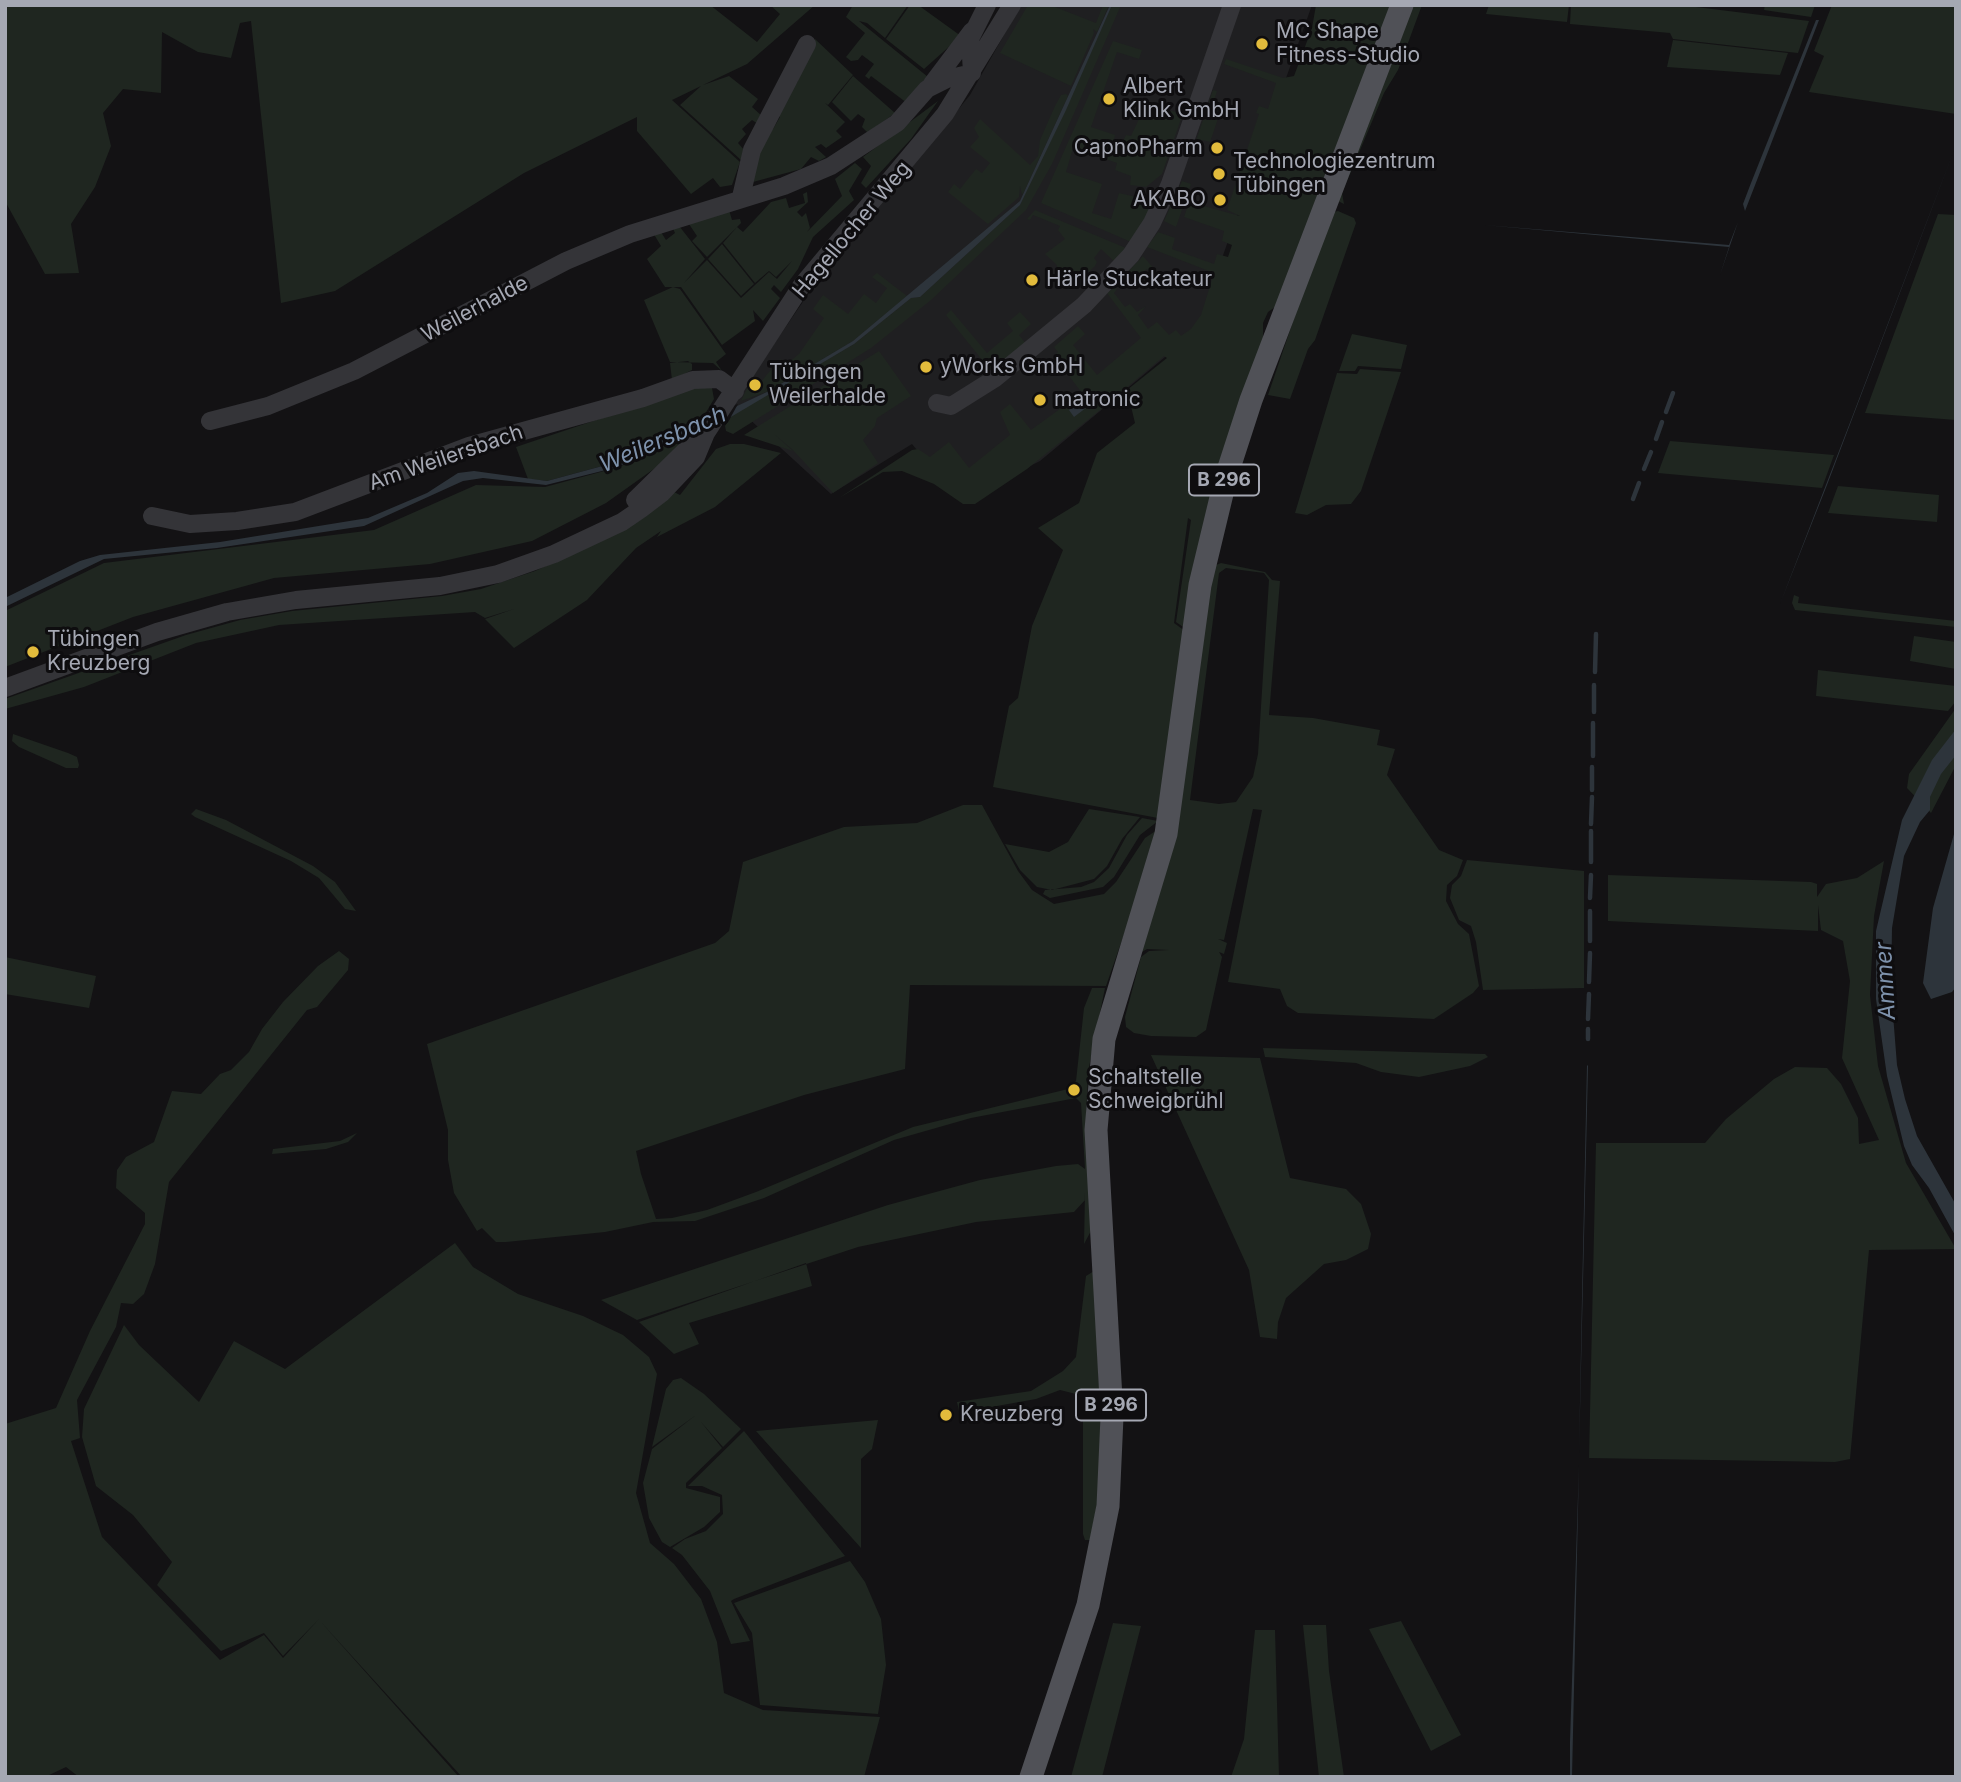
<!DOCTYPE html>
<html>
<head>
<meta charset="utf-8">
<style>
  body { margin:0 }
  #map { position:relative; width:1961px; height:1782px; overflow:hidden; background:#131214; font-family:Inter,sans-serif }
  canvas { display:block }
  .frame { position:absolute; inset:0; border:7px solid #a5a8b3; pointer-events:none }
</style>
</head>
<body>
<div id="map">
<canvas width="1961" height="1782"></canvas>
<div class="frame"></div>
</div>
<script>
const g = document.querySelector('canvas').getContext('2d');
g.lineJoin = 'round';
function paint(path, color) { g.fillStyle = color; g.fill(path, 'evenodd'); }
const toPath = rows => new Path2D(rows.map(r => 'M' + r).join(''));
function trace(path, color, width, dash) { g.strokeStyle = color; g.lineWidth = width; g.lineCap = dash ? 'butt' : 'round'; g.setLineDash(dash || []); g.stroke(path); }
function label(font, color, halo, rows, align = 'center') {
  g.font = font + ' Inter,sans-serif'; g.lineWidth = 6; g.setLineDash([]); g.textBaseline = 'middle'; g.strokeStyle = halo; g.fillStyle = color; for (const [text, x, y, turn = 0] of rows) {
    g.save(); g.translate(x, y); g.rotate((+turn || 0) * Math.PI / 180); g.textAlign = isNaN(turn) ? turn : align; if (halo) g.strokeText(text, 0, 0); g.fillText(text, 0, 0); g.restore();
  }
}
paint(toPath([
  [1021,5,1312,5,1189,351,1165,357,1040,461,963,500,949,489,912,444,831,494,733,404,839,249,901,180,970,95]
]), '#1f1f21');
paint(toPath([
  [5,5,710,5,757,42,780,14,770,5,815,5,747,64,703,85,729,76,758,99,752,107,762,116,758,124,752,120,742,129,746,134,738,143,745,151,741,160,680,105,701,86,672,100,740,162,732,185,720,187,713,178,691,194,637,131,637,117,524,173,335,291,281,303,251,21,240,23,231,58,198,52,162,32,161,93,123,89,103,113,111,146,95,187,71,224,79,273,45,274,5,201],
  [853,5,908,5,885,38,867,23,859,21,928,77,907,103,871,76,869,79,865,76,874,64,862,55,858,60,851,61,846,57,865,33,846,17],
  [910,5,918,5,961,36,924,69,886,39],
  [1028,5,1050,5,1096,23,1103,5,1109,5,1097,32,1093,29,1094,33,1071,86,1000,53],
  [1112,5,1121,5,1052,164,1026,210,931,300,871,348,733,434,726,431,725,426,733,414,854,344,911,298,920,297,1020,205],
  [1316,5,1391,5,1278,305,1268,312,1263,323,1263,339,1186,629,1176,622,1191,520,1188,518,1174,623,1185,631,1158,818,993,787,1009,706,1018,698,1032,626,1063,550,1038,528,1079,503,1097,453,1135,423,1127,390,1167,358,1164,356,1106,405,1094,390,1105,406,1027,469,975,504,963,504,934,484,902,471,883,472,839,498,912,450,918,449,930,457,949,442,969,468,1010,435,1000,412,1010,404,1031,430,1082,393,1054,356,1058,352,1054,347,1078,326,1085,334,1073,345,1097,375,1141,338,1107,293,1114,287,1117,289,1114,293,1125,307,1130,304,1137,312,1146,306,1138,315,1148,329,1157,322,1169,335,1176,330,1181,336,1191,329,1201,315,1214,273,1147,247,1158,232,1175,238,1172,249,1214,264,1217,254,1228,257,1232,245,1222,241,1224,231,1184,217,1189,202,1240,216,1227,210,1259,114,1256,113,1259,106,1268,109,1276,83,1224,64,1226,59,1283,78,1294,76,1312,28],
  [1411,5,1422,5,1398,70,1384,93,1342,193,1344,204,1336,200,1397,42,1399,49,1398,42],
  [1489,5,1569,5,1567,22,1486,14],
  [1571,5,1680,5,1809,21,1798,53,1673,39,1670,33,1570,24],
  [1765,5,1815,5,1811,17,1764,10],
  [1832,5,1956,5,1956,114,1809,92,1824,56,1814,51],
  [815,39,853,75,828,105,825,103,845,122,836,131,842,137,826,148,821,144,815,147,826,157,819,161,811,157,801,169,753,182,747,176,768,127,773,129,780,117,774,111,798,81,796,75],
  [1673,40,1788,53,1780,75,1667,67],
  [1113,41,1142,50,1139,59,1117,52,1091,127,1115,135,1114,140,1122,143,1126,135,1131,136,1139,119,1147,111,1160,109,1183,113,1162,174,1146,187,1130,185,1131,176,1115,170,1117,163,1073,148,1066,172,1102,184,1092,213,1111,219,1119,193,1145,199,1144,204,1152,207,1131,242,1041,203],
  [853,76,895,113,868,133,862,127,865,119,858,114,851,121,832,102],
  [1213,90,1217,91,1212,107,1221,110,1210,142,1202,140,1199,148,1194,147],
  [1066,94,1068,96,1024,192,1022,195,1020,186,1019,197,988,224,948,192,954,184,960,189,976,169,982,173,990,163,970,147,979,137,974,128,980,119,1030,165,1038,156,1040,140,1055,106,1061,95],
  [938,101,911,139,866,188,861,183,871,166,863,157],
  [855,163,862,169,849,191,854,200,813,237,798,269,781,292,774,285,771,289,780,298,763,321,753,310,755,321,722,345,681,287,665,287,647,259,661,246,652,231,659,229,666,240,675,233,671,224,676,222,705,259,684,283,707,260,741,298,769,272,777,279,792,261,776,277,769,271,755,283,723,243,737,227,707,257,692,241,697,236,687,221,729,210,732,220,740,219,741,223,737,227,743,232,771,202,786,198,789,208,805,203,803,194,807,192,808,202,797,212,802,217,806,213,810,228,807,232,842,196,835,179],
  [1182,181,1191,184,1176,227,1164,221],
  [1035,210,1126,248,1115,262,1101,249,1094,258,1097,262,1095,266,1083,277,1090,286,1081,279,1074,284,1077,278,1069,269,1063,275,1063,279,1056,264,1045,254,1065,239,1058,230,1060,226,1033,215,1030,220,1027,219],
  [1338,211,1354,218,1356,223,1315,340,1308,349,1290,399,1268,395,1300,301,1334,212],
  [1938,214,1956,215,1956,420,1865,413],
  [722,244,754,284,741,296,708,259],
  [1143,256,1155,270,1151,274,1147,269,1119,288,1116,284],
  [877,273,907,296,853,341,769,391,741,401,752,378,760,383,780,359,787,364,799,354,824,318,813,309,823,295,848,314,864,294,876,303,887,288,872,277],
  [673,287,680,289,726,354,716,362,722,371,713,363,670,362,644,300],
  [951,310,987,353,1013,331,1007,323,1020,312,1031,324,1019,335,1027,345,991,371,946,315],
  [1352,334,1407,345,1401,369,1358,366,1355,371,1339,371],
  [879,351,911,396,877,418,875,426,863,440,878,463,833,493,793,450,774,434,793,451,744,435],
  [688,361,692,364,692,370,672,380,670,363],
  [1360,369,1401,372,1361,491,1351,504,1326,505,1307,515,1295,513,1337,373,1357,374],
  [697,386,712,388,714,399,705,414,679,432,617,462,547,481,528,479,516,447],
  [690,433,672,456,606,503,532,541,430,564,274,578,133,617,5,667,5,611,104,563,374,530,476,485,545,487,619,467],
  [1670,441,1834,455,1822,488,1658,473],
  [730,444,744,444,781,453,715,507,657,537,661,531,636,548,587,600,514,648,485,619,514,609,485,618,475,612,279,625,196,643,84,687,5,709,5,699,186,635,240,620,292,611,442,596,481,589,535,571,594,544,674,492,680,495,716,449],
  [1838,486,1939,495,1937,522,1828,513],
  [1221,563,1265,572,1272,580,1280,581,1269,715,1313,718,1380,730,1377,745,1395,749,1387,775,1439,850,1463,860,1457,876,1447,885,1446,901,1458,924,1469,934,1479,986,1473,993,1434,1019,1298,1013,1287,1006,1280,989,1228,982,1262,810,1253,809,1224,940,1218,939,1227,943,1224,954,1219,952,1222,957,1206,1030,1196,1037,1151,1036,1134,1033,1126,1027,1125,1017,1141,957,1149,951,1169,950,1147,949,1140,953,1207,589,1216,565],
  [1226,568,1264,573,1269,580,1258,754,1253,777,1236,802,1219,804,1190,800,1219,573],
  [1794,595,1799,597,1798,603,1956,621,1956,627,1795,610,1792,603],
  [1914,636,1956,642,1956,669,1910,661],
  [1818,670,1956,686,1956,701,1948,711,1816,696],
  [1956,708,1956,765,1931,813,1907,788,1909,774],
  [13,734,68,753,77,757,79,765,78,768,66,768,19,747,12,741],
  [963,805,982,805,1018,871,1032,890,1054,904,1104,894,1116,882,1145,838,1157,830,1159,834,1106,986,910,985,905,1069,804,1095,636,1151,641,1174,656,1219,672,1218,707,1210,756,1192,913,1127,1068,1089,1076,1081,1084,1008,1092,988,1105,988,1088,1072,1086,1123,1092,1229,1084,1244,1085,1192,1085,1200,1074,1212,976,1222,858,1247,637,1320,601,1300,888,1205,980,1180,1056,1166,1078,1164,1085,1169,1081,1103,1076,1098,971,1118,894,1140,764,1198,695,1221,653,1222,605,1232,506,1242,496,1242,482,1228,477,1231,454,1193,448,1160,448,1130,427,1044,715,943,729,931,743,862,844,827,917,823],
  [196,809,226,820,313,866,335,882,356,911,345,909,319,878,291,861,195,817,191,814],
  [1089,809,1140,817,1122,839,1107,866,1094,879,1052,890,1037,887,1020,870,1005,844,1049,852,1068,842],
  [1142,818,1158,821,1140,835,1114,877,1103,887,1050,898,1043,894,1045,890,1081,887,1094,882,1109,868,1127,835],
  [1467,860,1584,871,1584,988,1483,990,1476,942,1471,926,1459,920,1450,898,1452,885,1461,876],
  [1884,861,1874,916,1870,995,1878,1066,1906,1163,1956,1249,1869,1250,1850,1459,1835,1462,1589,1458,1596,1143,1705,1143,1726,1119,1774,1079,1795,1067,1827,1068,1841,1084,1858,1118,1859,1144,1879,1140,1842,1058,1850,981,1843,941,1821,930,1818,905,1818,931,1608,921,1608,875,1811,882,1817,884,1817,897,1826,884,1857,878],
  [339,951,349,959,348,970,317,1007,307,1010,169,1182,155,1264,144,1294,133,1304,121,1303,116,1327,77,1400,80,1438,71,1441,102,1537,220,1660,264,1635,283,1658,319,1619,283,1656,264,1633,221,1651,157,1585,172,1562,133,1515,96,1486,82,1437,84,1409,124,1325,139,1345,199,1402,234,1341,285,1369,455,1243,473,1267,518,1294,583,1316,623,1335,649,1357,657,1374,636,1493,650,1543,674,1564,701,1599,717,1642,724,1693,763,1710,880,1717,864,1777,462,1777,320,1621,459,1777,79,1777,66,1767,45,1777,5,1777,5,1424,56,1408,90,1331,145,1224,145,1213,116,1188,117,1170,126,1157,154,1142,172,1091,201,1094,220,1074,231,1070,249,1052,262,1029,283,1002,318,966],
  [5,957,96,976,89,1008,5,994],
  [1263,1048,1485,1054,1488,1057,1470,1066,1419,1077,1381,1072,1356,1063,1265,1057],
  [1151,1055,1260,1058,1290,1178,1346,1189,1361,1204,1371,1234,1368,1249,1346,1260,1324,1264,1286,1298,1278,1322,1277,1339,1260,1337,1249,1270],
  [357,1133,348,1142,326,1149,272,1154,273,1149,340,1141],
  [806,1263,812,1286,689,1323,699,1344,674,1354,639,1322],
  [1094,1271,1101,1431,1098,1500,1090,1540,1085,1540,1083,1534,1083,1402,1080,1395,1060,1390,1036,1399,969,1411,959,1411,957,1402,1031,1391,1063,1371,1076,1357,1086,1276],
  [681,1378,704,1394,741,1429,723,1447,701,1422,722,1448,686,1483,686,1488,720,1497,720,1512,704,1527,670,1547,662,1542,649,1518,643,1483,652,1449,696,1415,652,1447,666,1389,673,1380],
  [878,1420,872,1449,861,1459,861,1548,756,1431],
  [744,1431,845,1556,734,1599,731,1601,750,1641,731,1644,710,1591,682,1555,672,1548,685,1539,706,1531,723,1514,722,1495,702,1486,688,1486],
  [850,1561,865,1582,881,1619,886,1665,878,1714,760,1705,752,1633,734,1603],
  [1401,1621,1461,1735,1431,1751,1369,1629],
  [1113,1623,1141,1626,1102,1777,1071,1777],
  [1303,1625,1326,1625,1329,1671,1344,1777,1319,1777],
  [1255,1630,1275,1630,1279,1777,1231,1777,1244,1739]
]), '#1f2620');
paint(toPath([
  [1110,5,1112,5,1066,110,1020,205,920,297,911,298,854,344,719,424,671,439,618,467,546,485,483,478,463,481,364,526,217,548,104,559,5,607,5,598,80,561,100,555,220,542,368,518,427,493,458,473,474,471,547,481,617,462,679,432,705,414,735,407,769,391,853,341,1020,201],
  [1816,20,1819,20,1745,211,1743,204,1751,183],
  [1956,145,1827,485,1780,604,1851,420],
  [1738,222,1720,275,1729,247,1484,225,1729,245],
  [1089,394,1095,401,1074,417,1069,410],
  [1956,729,1956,755,1941,774,1930,797,1930,810,1920,822,1904,856,1892,928,1891,989,1897,1065,1905,1099,1917,1136,1956,1205,1956,1237,1929,1188,1912,1165,1904,1146,1887,1076,1876,999,1876,931,1902,820,1932,760],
  [1956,827,1956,987,1952,992,1931,999,1923,983,1933,908],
  [1587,1065,1588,1066,1579,1454,1582,1297],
  [1579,1465,1572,1777,1570,1777,1570,1742]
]), '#2d343b');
paint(toPath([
  [738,404,728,422,721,427,686,437,706,413]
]), '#131214');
trace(toPath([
  [1666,412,1673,393],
  [1656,439,1662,422],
  [1644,469,1651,452],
  [1633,499,1639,483],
  [1595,672,1596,634],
  [1594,712,1594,685],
  [1593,756,1593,723],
  [1592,790,1592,767],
  [1591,824,1592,797],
  [1591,862,1591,831],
  [1590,898,1591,875],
  [1590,941,1590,911],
  [1589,982,1590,953],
  [1588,1019,1589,994],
  [1588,1029,1588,1039]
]), '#2d343b', 4.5);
trace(toPath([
  [932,84,972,31],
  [741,197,752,150,807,44],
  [937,403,951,406,994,379,1084,305,1131,255,1152,223,1170,184,1232,5],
  [210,421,268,406,354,371,566,261,630,234,784,186,831,166,897,123,927,89,947,79,972,73,970,39,987,5],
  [635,500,690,446],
  [152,516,190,524,237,521,295,512,469,446,643,398,693,380,719,379,735,391],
  [5,688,157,632,227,612,296,600,440,586,498,574,554,554,622,522,641,509,662,493,696,457,706,433,802,285,945,114,1012,5]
]), '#343438', 18);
trace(toPath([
  [1031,1777,1088,1605,1108,1506,1112,1417,1096,1130,1104,1039,1166,834,1200,585,1226,477,1251,400,1402,5]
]), '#505157', 23);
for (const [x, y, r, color] of [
  [1262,44,7,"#e2bb3c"],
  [1109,99,7,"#e2bb3c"],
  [1217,148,7,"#e2bb3c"],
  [1219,174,7,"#e2bb3c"],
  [1220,200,7,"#e2bb3c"],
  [1032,280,7,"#e2bb3c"],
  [926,367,7,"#e2bb3c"],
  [755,385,7,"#e2bb3c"],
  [1040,400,7,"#e2bb3c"],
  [33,652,7,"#e2bb3c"],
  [1074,1090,7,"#e2bb3c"],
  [946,1415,7,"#e2bb3c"]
]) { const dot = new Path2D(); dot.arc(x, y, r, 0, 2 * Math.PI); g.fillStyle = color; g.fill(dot); trace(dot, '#0e0d0f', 2.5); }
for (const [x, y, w] of [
  [1224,480,70],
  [1111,1405,70]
]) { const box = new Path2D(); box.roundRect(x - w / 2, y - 15.5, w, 31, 5); g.fillStyle = '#0e0d0f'; g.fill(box); trace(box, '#a5a8b3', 2); }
label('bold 19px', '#a5a8b3', null, [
  ["B 296",1224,480],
  ["B 296",1111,1405]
]);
label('21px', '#a5a8b3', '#0e0d0f', [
  ["MC Shape",1276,32],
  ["Fitness-Studio",1276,56],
  ["Albert",1123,87],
  ["Klink GmbH",1123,111],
  ["CapnoPharm",1203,148,"right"],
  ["Technologiezentrum",1233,162],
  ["Tübingen",1233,186],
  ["AKABO",1206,200,"right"],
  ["Härle Stuckateur",1046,280],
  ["yWorks GmbH",940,367],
  ["Tübingen",769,373],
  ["Weilerhalde",769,397],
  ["matronic",1054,400],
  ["Tübingen",47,640],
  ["Kreuzberg",47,664],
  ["Schaltstelle",1088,1078],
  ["Schweigbrühl",1088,1102],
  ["Kreuzberg",960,1415]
], 'left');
label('21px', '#a5a8b3', '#0e0d0f', [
  ["Hagellocher Weg",852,230,-50],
  ["Weilerhalde",475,309,-28],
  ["Am Weilersbach",446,458,-19]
]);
label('italic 23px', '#7e92ac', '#0e0d0f', [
  ["Weilersbach",663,440,-23],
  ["Ammer",1886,981,-93]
]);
</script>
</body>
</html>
